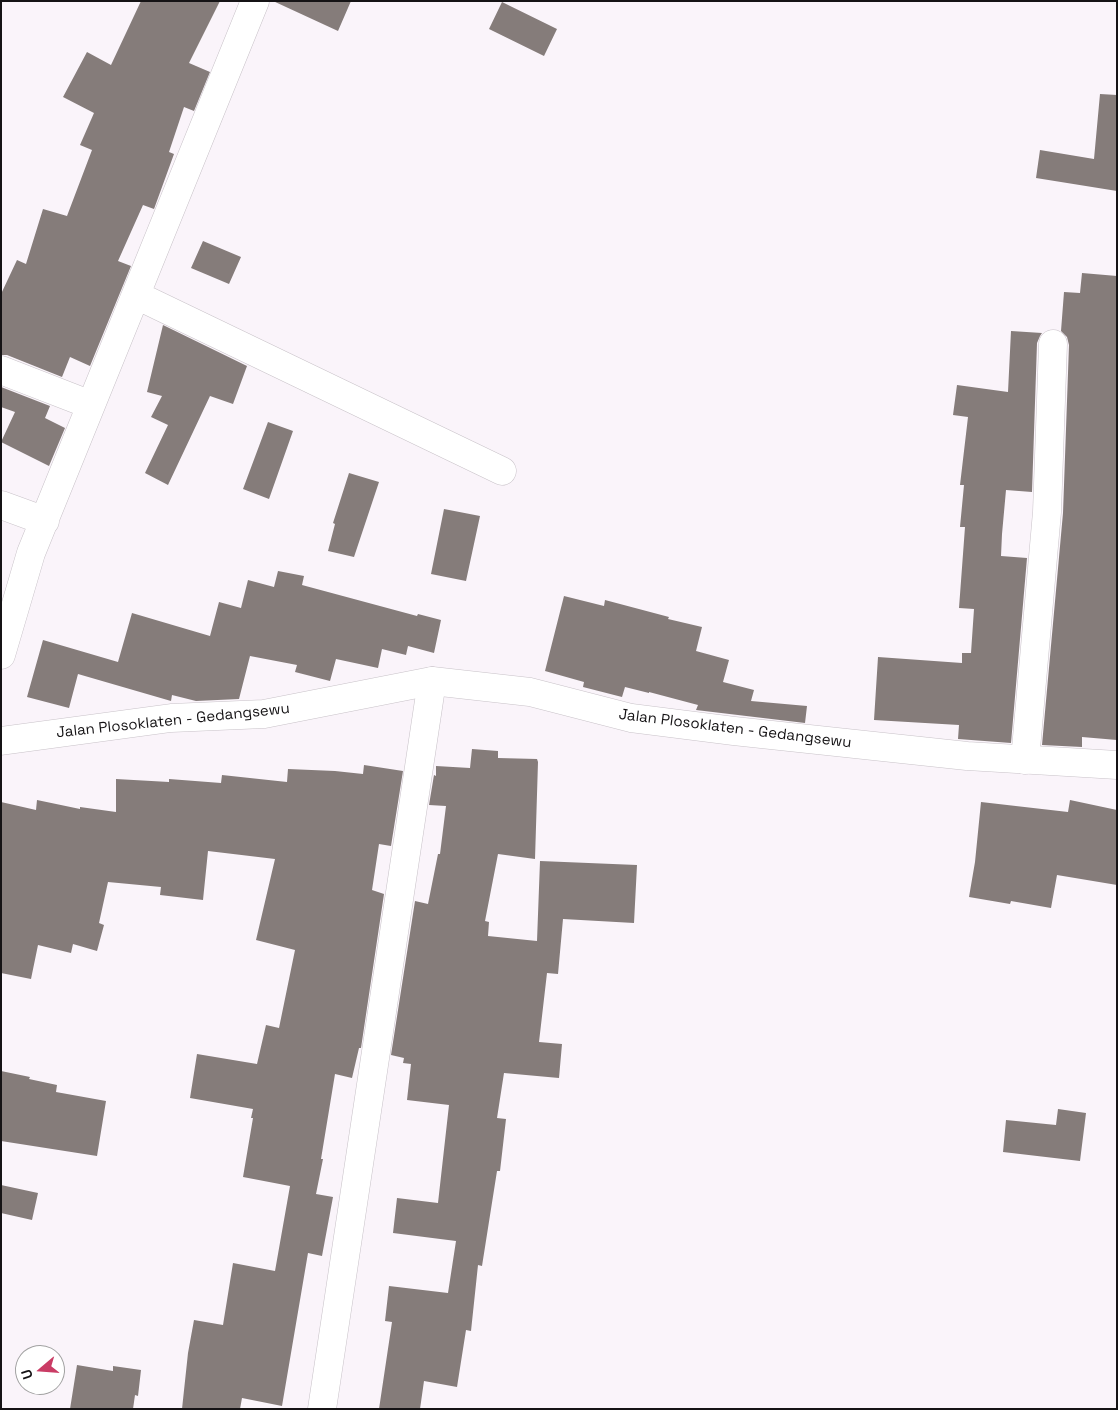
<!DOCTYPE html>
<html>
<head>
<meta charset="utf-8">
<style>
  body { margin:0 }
  #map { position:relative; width:1118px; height:1410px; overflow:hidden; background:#faf4fa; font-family:"Space Grotesk",sans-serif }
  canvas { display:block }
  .frame { position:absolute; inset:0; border:2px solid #151315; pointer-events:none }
  .north { position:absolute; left:15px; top:1345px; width:50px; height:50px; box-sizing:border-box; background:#fff; border:1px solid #a1a1a1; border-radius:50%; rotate:252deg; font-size:14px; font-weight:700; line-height:20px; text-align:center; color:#151315 }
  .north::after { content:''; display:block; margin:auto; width:18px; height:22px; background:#ca3c65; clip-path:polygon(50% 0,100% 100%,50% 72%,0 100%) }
</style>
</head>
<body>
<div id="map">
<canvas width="1118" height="1410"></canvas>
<div class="frame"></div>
<div class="north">U</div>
</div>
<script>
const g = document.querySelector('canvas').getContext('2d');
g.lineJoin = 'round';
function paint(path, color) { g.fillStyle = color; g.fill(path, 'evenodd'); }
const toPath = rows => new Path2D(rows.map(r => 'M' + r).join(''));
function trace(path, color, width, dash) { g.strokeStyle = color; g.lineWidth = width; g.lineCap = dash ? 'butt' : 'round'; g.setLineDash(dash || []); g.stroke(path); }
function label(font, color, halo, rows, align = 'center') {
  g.font = font + ' "Space Grotesk",sans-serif'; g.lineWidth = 4.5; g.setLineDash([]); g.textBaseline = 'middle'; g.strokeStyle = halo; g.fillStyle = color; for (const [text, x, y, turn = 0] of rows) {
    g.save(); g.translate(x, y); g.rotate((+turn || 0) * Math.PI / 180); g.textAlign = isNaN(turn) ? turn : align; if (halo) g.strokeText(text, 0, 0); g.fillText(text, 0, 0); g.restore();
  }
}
paint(toPath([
  [141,1,220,1,189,63,210,72,194,111,184,107,169,152,174,154,154,209,143,205,118,261,131,266,90,366,70,357,62,377,7,355,1,355,1,294,17,260,26,264,43,209,67,216,92,150,80,145,94,113,63,97,87,52,111,65],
  [273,1,351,1,338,31],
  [502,2,557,29,544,56,489,29],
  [1100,94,1117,95,1117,191,1036,178,1040,150,1094,159],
  [203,241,241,257,229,284,191,268],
  [1082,273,1117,276,1117,740,1082,737,1082,747,1042,745,1063,513,1069,345,1067,337,1061,331,1064,292,1080,293],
  [163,325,247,366,233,404,210,396,168,485,145,473,168,425,151,417,162,396,147,392],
  [1011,331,1042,333,1040,336,1037,343,1032,492,1006,490,1002,534,1001,556,1027,558,1011,743,958,739,959,725,874,720,878,657,962,663,962,653,971,653,974,609,959,608,965,527,960,527,964,485,960,485,968,417,953,415,957,385,1008,392],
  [1,387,50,406,45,418,65,428,49,466,1,442,15,412,1,407],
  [268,422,293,431,269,499,243,489],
  [349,473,379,482,354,557,328,551,335,524,333,523],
  [444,509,480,516,466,581,431,574],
  [278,571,304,576,302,585,417,616,418,614,441,620,434,653,408,646,406,655,382,649,378,668,336,659,330,681,295,672,297,665,250,656,239,699,196,701,172,695,171,701,78,674,69,708,27,697,43,640,118,662,132,613,210,636,219,602,241,608,248,580,274,587],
  [564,596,604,606,605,600,669,617,668,619,702,627,696,651,729,660,723,682,754,690,751,701,807,706,805,723,696,710,698,705,649,692,649,693,625,687,622,697,583,687,584,682,545,671],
  [472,749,498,751,498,758,537,759,538,762,535,859,498,854,485,921,489,922,488,936,537,941,540,861,637,865,634,923,563,919,558,974,547,973,539,1042,562,1044,559,1078,504,1073,497,1118,506,1119,500,1171,497,1171,482,1266,478,1265,471,1331,466,1330,457,1387,424,1381,420,1409,379,1409,392,1322,385,1321,389,1286,448,1293,456,1241,393,1233,397,1198,438,1203,449,1105,407,1100,411,1064,403,1063,404,1058,391,1055,415,901,428,904,438,854,440,854,446,806,429,805,434,775,436,776,436,766,470,768],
  [364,765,403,771,391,846,379,844,372,890,384,894,361,1048,359,1048,352,1078,335,1074,321,1159,323,1159,316,1194,333,1197,322,1256,308,1253,282,1406,242,1398,240,1409,182,1409,188,1353,194,1320,223,1325,233,1263,275,1271,290,1186,243,1177,253,1118,251,1118,253,1109,190,1098,197,1054,257,1064,266,1025,279,1028,295,950,256,940,275,859,208,851,203,900,160,895,161,887,108,882,99,923,104,925,97,951,73,944,71,953,38,945,31,979,1,973,1,802,36,810,37,800,80,809,80,807,116,812,116,779,169,782,169,779,221,783,222,775,287,782,288,769,335,771,363,774],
  [1070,800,1117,810,1117,885,1057,875,1051,908,1011,901,1010,904,969,897,975,862,981,802,1068,812],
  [1,1071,30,1077,29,1079,57,1085,56,1092,106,1101,97,1156,1,1141],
  [1058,1109,1086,1113,1080,1161,1003,1152,1006,1120,1056,1125],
  [1,1185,38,1193,32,1220,1,1213],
  [77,1365,113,1371,113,1366,141,1370,138,1396,135,1395,133,1409,70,1409]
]), '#857c7a');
const minor = toPath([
  [136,295,502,471],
  [1,370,91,405],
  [1,505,45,521],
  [1,655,31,553,255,1],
  [1025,760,1047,512,1053,344],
  [322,1409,432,681]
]);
const major = toPath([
  [1,741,171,718,264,714,432,681,530,692,631,718,734,731,967,756,1117,765]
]);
trace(minor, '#c8c2c8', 29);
trace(major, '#c8c2c8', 29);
trace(minor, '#fff', 28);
trace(major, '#fff', 28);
label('15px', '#151315', '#fff', [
  ["Jalan Plosoklaten - Gedangsewu",173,721,-6],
  ["Jalan Plosoklaten - Gedangsewu",735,729,7]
]);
</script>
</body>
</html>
